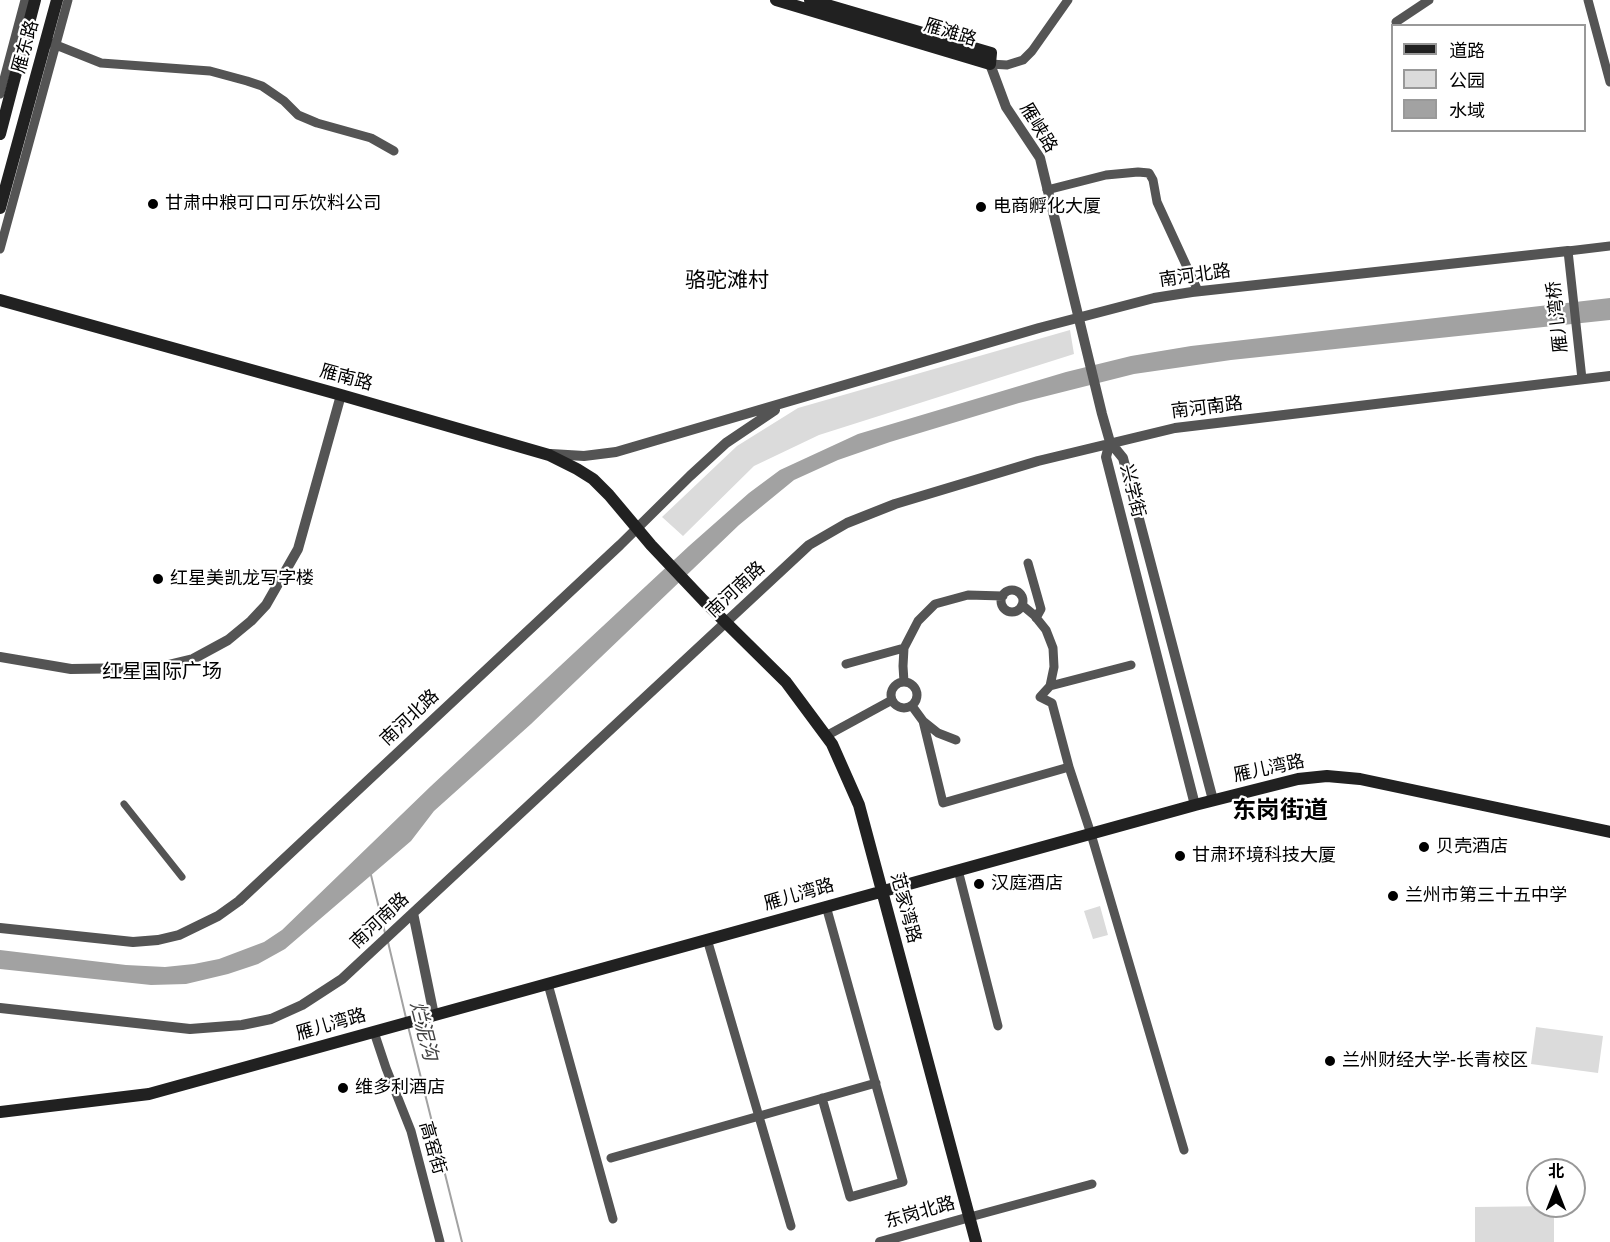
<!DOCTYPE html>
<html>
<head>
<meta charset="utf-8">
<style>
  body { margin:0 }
  #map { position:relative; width:1610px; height:1242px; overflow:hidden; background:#fff; font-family:Helvetica,"Noto Sans SC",sans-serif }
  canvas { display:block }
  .legend { position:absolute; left:1391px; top:24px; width:195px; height:108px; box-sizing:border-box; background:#fff; border:2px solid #999; margin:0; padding:8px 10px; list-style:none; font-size:18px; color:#000 }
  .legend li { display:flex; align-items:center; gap:12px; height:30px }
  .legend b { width:30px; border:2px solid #999 }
  .north { position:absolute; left:1526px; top:1158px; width:60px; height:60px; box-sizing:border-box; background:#fff; border:2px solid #999; border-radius:50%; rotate:0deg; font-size:16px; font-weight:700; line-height:24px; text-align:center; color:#000 }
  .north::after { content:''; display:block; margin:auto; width:21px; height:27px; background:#000; clip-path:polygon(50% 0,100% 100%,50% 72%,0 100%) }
</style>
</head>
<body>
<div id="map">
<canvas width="1610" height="1242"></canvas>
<ul class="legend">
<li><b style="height:8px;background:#212121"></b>道路</li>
<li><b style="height:16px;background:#dbdbdb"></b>公园</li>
<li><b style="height:16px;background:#a2a2a2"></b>水域</li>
</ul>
<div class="north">北</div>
</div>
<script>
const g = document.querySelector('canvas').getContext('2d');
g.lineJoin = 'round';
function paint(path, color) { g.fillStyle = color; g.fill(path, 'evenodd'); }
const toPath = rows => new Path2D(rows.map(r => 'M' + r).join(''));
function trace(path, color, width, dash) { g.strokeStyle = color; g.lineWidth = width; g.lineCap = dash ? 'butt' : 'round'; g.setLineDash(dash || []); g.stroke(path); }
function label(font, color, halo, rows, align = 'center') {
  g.font = font + ' Helvetica,"Noto Sans SC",sans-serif'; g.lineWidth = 4.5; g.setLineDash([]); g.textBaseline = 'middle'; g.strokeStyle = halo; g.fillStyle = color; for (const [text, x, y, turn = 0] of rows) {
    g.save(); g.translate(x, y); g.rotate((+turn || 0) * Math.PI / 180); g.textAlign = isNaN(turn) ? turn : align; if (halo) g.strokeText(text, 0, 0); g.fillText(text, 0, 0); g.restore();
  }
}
paint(toPath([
  [1070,330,1074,354,819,435,754,466,683,536,662,517,737,446,798,408],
  [1100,906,1108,935,1093,939,1084,911],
  [1536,1027,1603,1036,1598,1073,1531,1064],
  [1554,1206,1554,1242,1475,1242,1475,1207]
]), '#dbdbdb');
paint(toPath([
  [1610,298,1610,320,1231,360,1134,374,1019,403,890,442,838,460,794,480,739,525,531,724,434,811,411,841,285,949,258,964,228,974,186,984,151,985,0,969,0,950,126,965,165,967,194,964,219,959,264,942,282,930,431,786,689,546,749,493,780,470,858,434,1066,372,1131,356,1191,346]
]), '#a2a2a2');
trace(toPath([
  [371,875,385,933],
  [388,942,406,1018],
  [408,1026,462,1242]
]), '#a2a2a2', 2);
trace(toPath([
  [124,804,182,877]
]), '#545454', 7);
trace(toPath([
  [1588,0,1610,82],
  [1396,22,1429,0],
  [46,41,101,63,210,71,247,81,262,86,284,101,298,115,317,123,371,138,394,151],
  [990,64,1007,65,1023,60,1032,51,1068,0],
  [0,94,25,0],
  [1047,190,1106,175,1138,172,1149,173,1153,180,1157,202,1198,291],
  [0,249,68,0],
  [1582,379,1568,251,1610,246],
  [1028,563,1041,609,1036,618],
  '1001 601a11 11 0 1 1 22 0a11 11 0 1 1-22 0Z',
  [1022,605,1034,615,1046,630,1053,648,1054,667,1050,686,1040,697,1052,703,1069,767,1091,834,1184,1150],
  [846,664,904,648],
  '891 695a13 13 0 1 1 26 0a13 13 0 1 1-26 0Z',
  [904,682,903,666,904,648,918,621,935,604,968,595,1003,596],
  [1050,686,1131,665],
  [912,706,923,721,938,733,956,740],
  [923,721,943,803,1069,767],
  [826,736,892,700],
  [958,870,998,1026],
  [707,939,791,1226],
  [548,984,613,1219],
  [374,1032,386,1068,411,1131,440,1242],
  [822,1098,850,1197,903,1182,826,906],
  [611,1158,876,1083],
  [970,1217,1092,1184]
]), '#545454', 9);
trace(toPath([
  [990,64,1006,107,1040,158,1102,414,1110,442,1123,458,1213,800],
  [1110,442,1106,457,1195,805],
  [551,454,584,456,616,452,1039,328,1154,298,1192,292,1568,251],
  [0,657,71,669,138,668,168,665,193,659,228,640,251,621,266,605,298,549,341,395],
  [413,913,434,1015],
  [0,928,133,942,158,940,179,935,218,916,239,901,620,545,690,476,726,443,775,410],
  [0,1008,190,1029,242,1025,271,1019,302,1005,342,979,809,545,847,523,895,504,1038,461,1175,428,1610,376],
  [880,1242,970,1217]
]), '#545454', 10);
trace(toPath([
  [776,0,990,64,991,53,810,0],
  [0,134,35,0],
  [0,208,57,0],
  [0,300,341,395,549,455,577,469,593,479,609,495,651,545,704,601,786,682,832,744,859,805,976,1242],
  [0,1112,149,1094,1195,805,1298,779,1327,776,1360,779,1610,832]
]), '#212121', 12);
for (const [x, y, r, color] of [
  [153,204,6,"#000"],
  [981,207,6,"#000"],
  [158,579,6,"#000"],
  [1424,847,6,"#000"],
  [1180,856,6,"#000"],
  [979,884,6,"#000"],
  [1393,896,6,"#000"],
  [1330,1061,6,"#000"],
  [343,1088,6,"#000"]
]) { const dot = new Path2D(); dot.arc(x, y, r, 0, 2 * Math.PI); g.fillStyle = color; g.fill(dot); trace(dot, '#fff', 2); }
label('18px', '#000', '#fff', [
  ["雁滩路",950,33,17],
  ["雁东路",26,47,-75],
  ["雁峡路",1038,128,59],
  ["南河北路",1195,276,-8],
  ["雁儿湾桥",1558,317,-96],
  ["雁南路",346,378,15],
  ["南河南路",1207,408,-7],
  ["兴学街",1132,491,76],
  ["南河南路",736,590,-43],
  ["南河北路",410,718,-43],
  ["雁儿湾路",1269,769,-12],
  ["雁儿湾路",799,895,-16],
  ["范家湾路",905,908,75],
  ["南河南路",380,921,-43],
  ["雁儿湾路",331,1025,-16],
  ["高窑街",432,1148,74],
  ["东岗北路",920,1213,-16]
]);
label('18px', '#000', '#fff', [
  ["甘肃中粮可口可乐饮料公司",165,204],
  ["电商孵化大厦",993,207],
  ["红星美凯龙写字楼",170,579],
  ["贝壳酒店",1436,847],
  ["甘肃环境科技大厦",1192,856],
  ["汉庭酒店",991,884],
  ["兰州市第三十五中学",1405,896],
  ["兰州财经大学-长青校区",1342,1061],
  ["维多利酒店",355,1088]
], 'left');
label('20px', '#000', '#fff', [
  ["红星国际广场",162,672]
]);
label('italic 20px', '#434343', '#fff', [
  ["烂泥沟",423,1031,76]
]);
label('21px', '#000', '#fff', [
  ["骆驼滩村",727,281]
]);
label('bold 24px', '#000', '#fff', [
  ["东岗街道",1280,811]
]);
</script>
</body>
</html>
